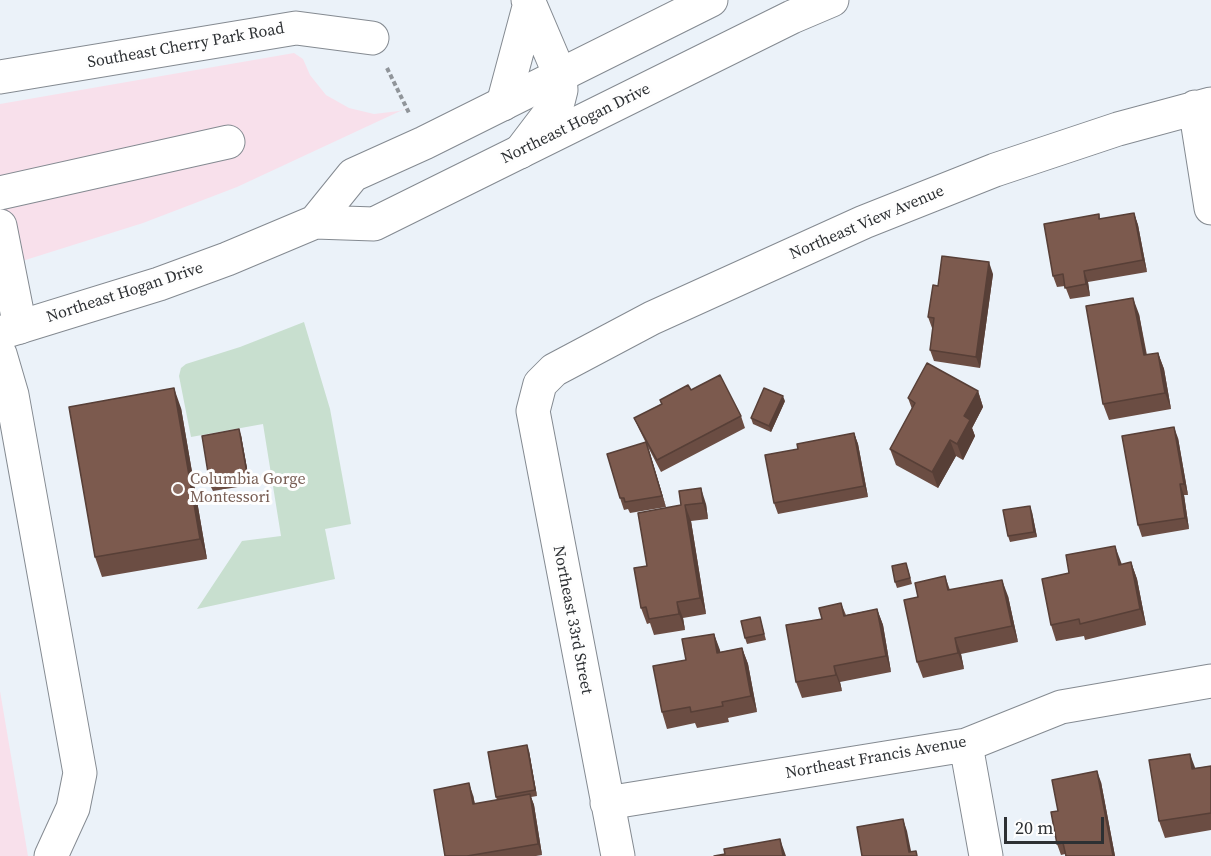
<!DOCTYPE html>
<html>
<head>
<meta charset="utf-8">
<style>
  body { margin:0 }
  #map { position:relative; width:1211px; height:856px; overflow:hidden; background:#ebf2f9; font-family:"Source Serif 4",serif }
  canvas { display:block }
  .scale { position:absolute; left:1004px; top:817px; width:100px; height:27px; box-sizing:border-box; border:3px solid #2d3033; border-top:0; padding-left:8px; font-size:18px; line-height:21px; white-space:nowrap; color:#2d3033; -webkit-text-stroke:4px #fefefe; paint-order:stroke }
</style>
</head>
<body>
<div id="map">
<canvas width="1211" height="856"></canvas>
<div class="scale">20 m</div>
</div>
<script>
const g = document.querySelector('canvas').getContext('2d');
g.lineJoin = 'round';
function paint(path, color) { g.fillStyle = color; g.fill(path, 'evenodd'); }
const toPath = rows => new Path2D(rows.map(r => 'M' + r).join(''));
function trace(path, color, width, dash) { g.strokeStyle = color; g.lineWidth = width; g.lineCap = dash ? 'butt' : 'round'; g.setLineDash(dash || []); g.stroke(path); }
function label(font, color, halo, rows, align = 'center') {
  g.font = font + ' "Source Serif 4",serif'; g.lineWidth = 6; g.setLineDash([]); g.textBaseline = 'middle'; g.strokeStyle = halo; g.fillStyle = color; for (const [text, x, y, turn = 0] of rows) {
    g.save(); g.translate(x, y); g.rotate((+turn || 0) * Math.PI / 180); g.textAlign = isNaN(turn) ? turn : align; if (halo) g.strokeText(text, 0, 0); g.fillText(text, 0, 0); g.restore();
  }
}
paint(toPath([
  [294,53,303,59,310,75,326,95,349,108,374,114,399,111,411,106,237,187,143,223,0,268,0,104],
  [0,691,28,856,0,856]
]), '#f8e0eb');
paint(toPath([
  [304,322,330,409,351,524,325,529,335,579,197,609,242,541,281,536,263,424,191,437,179,376,181,368,186,364,240,347]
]), '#c8dfcf');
const minor = toPath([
  [0,77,296,28,372,38],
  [503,104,529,7],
  [1195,107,1211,208],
  [520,152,558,102,561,90,560,75,528,0],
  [0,193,228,142],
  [0,226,20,327],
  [0,354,12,395,80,773,73,808,51,856],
  [966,745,986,856],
  [607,803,966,745,1061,707,1211,681],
  [618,856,533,411,540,384,554,370,652,318,864,222,995,170,1118,129,1211,104]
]);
const highway = toPath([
  [315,222,353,175,424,143,711,0],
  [0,333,159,284,227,259,315,222,374,224,792,17,832,0]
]);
trace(minor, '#848a91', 35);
trace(highway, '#848a91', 35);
trace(toPath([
  [387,68,409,113]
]), '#90959a', 4, [4.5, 3]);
trace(minor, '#fff', 33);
trace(highway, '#fff', 33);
paint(toPath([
  [1134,213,1138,225,1147,272,1088,282,1090,296,1070,299,1065,286,1057,287,1053,276,1099,214,1100,219],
  [993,274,980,368,934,361,930,350,933,328,932,328,928,317,938,286],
  [1139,314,1147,355,1158,353,1164,369,1171,409,1109,420,1103,404],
  [691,390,741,416,745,428,661,472,648,447,666,507,630,513,628,509,624,510,620,498,646,443,639,429,634,418,661,404,660,400],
  [978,391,983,407,972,428,975,436,963,460,956,456,938,488,896,465,890,449,912,409,908,398],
  [785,401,771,432,753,424,751,418],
  [181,408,207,559,102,577,95,557],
  [854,433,858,444,868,497,778,514,774,503,798,449],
  [241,435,250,485,213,491,210,485],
  [1178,438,1188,495,1184,495,1189,529,1142,537,1138,525],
  [679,491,706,504,708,519,691,521,706,614,683,618,685,630,654,635,650,623,647,624,641,608,681,505],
  [1032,512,1037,537,1010,542,1008,536],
  [1121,562,1122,565,1131,562,1137,579,1146,625,1085,640,1084,636,1056,641,1051,625],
  [908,569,912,584,897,588,895,582],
  [945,576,950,590,1008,596,1018,642,961,654,964,669,923,678,917,662,918,597],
  [841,603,846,615,877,609,883,625,891,672,840,682,842,691,802,698,796,682,822,619],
  [760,617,766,640,747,644,745,638],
  [714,634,720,652,742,648,748,664,757,712,728,718,729,722,697,728,695,723,667,729,662,712,686,660],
  [529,751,537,796,531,797,534,805,542,855,536,856,445,856,473,795,475,804,497,800,496,797],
  [1211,766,1211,830,1165,838,1159,821,1195,768],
  [1101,782,1115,856,1066,856,1065,854,1061,855,1057,844,1058,811]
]), '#6b4d43');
paint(toPath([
  [1134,213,1138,225,1147,272,1143,260],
  [989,262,993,274,980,368,976,357],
  [1084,271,1088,282,1090,296,1086,284],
  [1133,298,1139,314,1149,371,1144,355],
  [1158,353,1164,369,1171,409,1165,393],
  [174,388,181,408,207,559,200,539],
  [978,391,983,407,972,428,975,436,963,460,957,444,964,416],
  [783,396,785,401,771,432,769,426],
  [1174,427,1178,438,1188,495,1184,484],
  [239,429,241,435,250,485,248,479],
  [854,433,858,444,868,497,864,486],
  [950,440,956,456,938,488,932,472],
  [646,442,650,454,666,507,662,496],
  [1180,484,1184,495,1189,529,1185,518],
  [701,488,706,504,708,519,703,503],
  [685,505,691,521,706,614,700,598],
  [1030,506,1032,512,1037,537,1034,532],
  [1115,546,1121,562,1124,581,1119,565],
  [1131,562,1137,579,1146,625,1140,609],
  [1002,580,1008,596,1018,642,1012,626],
  [677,602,683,618,685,630,679,614],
  [877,609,883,625,891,672,886,656],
  [714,634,720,650,723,669,717,653],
  [955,638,961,654,964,669,958,653],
  [742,648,748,664,757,712,751,696],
  [834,666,840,682,842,691,836,675],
  [527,745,529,751,537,796,535,790],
  [1190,754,1196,770,1192,769],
  [1097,771,1101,782,1115,856,1113,856],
  [469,783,473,795,477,815,473,804],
  [530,794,534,805,542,855,538,844],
  [903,819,907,831,912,856,909,852],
  [780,839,786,856,783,856]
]), '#573f37');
const building = toPath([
  [1134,213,1143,260,1084,271,1086,284,1065,288,1063,274,1053,276,1044,224,1099,214,1099,219,1134,213],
  [942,256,989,262,976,357,930,350,934,318,928,317,933,285,938,286,942,256],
  [1133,298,1144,355,1158,353,1165,393,1103,404,1086,306,1133,298],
  [927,363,978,391,964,416,970,420,957,444,950,440,932,472,890,449,915,403,908,398,927,363],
  [720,375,741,416,657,460,634,418,662,404,660,400,688,385,691,390,720,375],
  [174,388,200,539,95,557,69,407,174,388],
  [764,388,783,396,769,426,751,418,764,388],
  [1174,427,1184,484,1180,484,1185,518,1138,525,1122,436,1174,427],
  [239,429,248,479,210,485,202,436,239,429],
  [854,433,864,486,774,503,765,455,798,449,797,444,854,433],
  [646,442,662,496,625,502,624,498,620,498,607,454,646,442],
  [701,488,703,503,685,505,700,598,677,602,679,614,649,619,646,607,641,608,634,568,647,566,638,513,681,505,679,491,701,488],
  [1030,506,1034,532,1008,536,1003,510,1030,506],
  [1115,546,1119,565,1131,562,1140,609,1080,624,1079,619,1051,625,1042,579,1069,573,1066,555,1115,546],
  [906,563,910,578,895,582,892,566,906,563],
  [945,576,948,590,1002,580,1012,626,955,638,958,653,917,662,904,600,918,597,915,583,945,576],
  [841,603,844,616,877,609,886,656,834,666,836,675,796,682,786,625,822,619,819,608,841,603],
  [760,617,764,634,745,638,741,621,760,617],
  [714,634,717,653,742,648,751,696,722,702,723,706,691,712,690,707,662,712,653,666,686,660,682,639,714,634],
  [527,745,535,790,496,797,488,752,527,745],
  [1190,754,1192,769,1211,766,1211,813,1159,821,1149,760,1190,754],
  [1097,771,1113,856,1066,856,1063,843,1057,844,1051,812,1058,811,1052,780,1097,771],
  [469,783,473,804,530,794,538,844,467,856,445,856,434,790,469,783],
  [903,819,909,852,916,851,917,856,862,856,857,827,903,819],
  [780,839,783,856,714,856,725,854,724,849,780,839]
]);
paint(building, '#7c5a4e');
trace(building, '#573f37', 1.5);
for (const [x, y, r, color] of [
  [178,489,6,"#8d6e63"]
]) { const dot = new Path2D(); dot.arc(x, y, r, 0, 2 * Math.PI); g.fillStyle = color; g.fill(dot); trace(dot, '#fefefe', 2); }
label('16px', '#2d3033', '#fefefe', [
  ["Southeast Cherry Park Road",186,46,-10],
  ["Northeast Hogan Drive",576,124,-26],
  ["Northeast View Avenue",867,223,-23],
  ["Northeast Hogan Drive",125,293,-18],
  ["Northeast 33rd Street",572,620,79],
  ["Northeast Francis Avenue",876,758,-10]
]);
label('16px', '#785e54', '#fefefe', [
  ["Columbia Gorge",190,480],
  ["Montessori",190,498]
], 'left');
</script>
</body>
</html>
